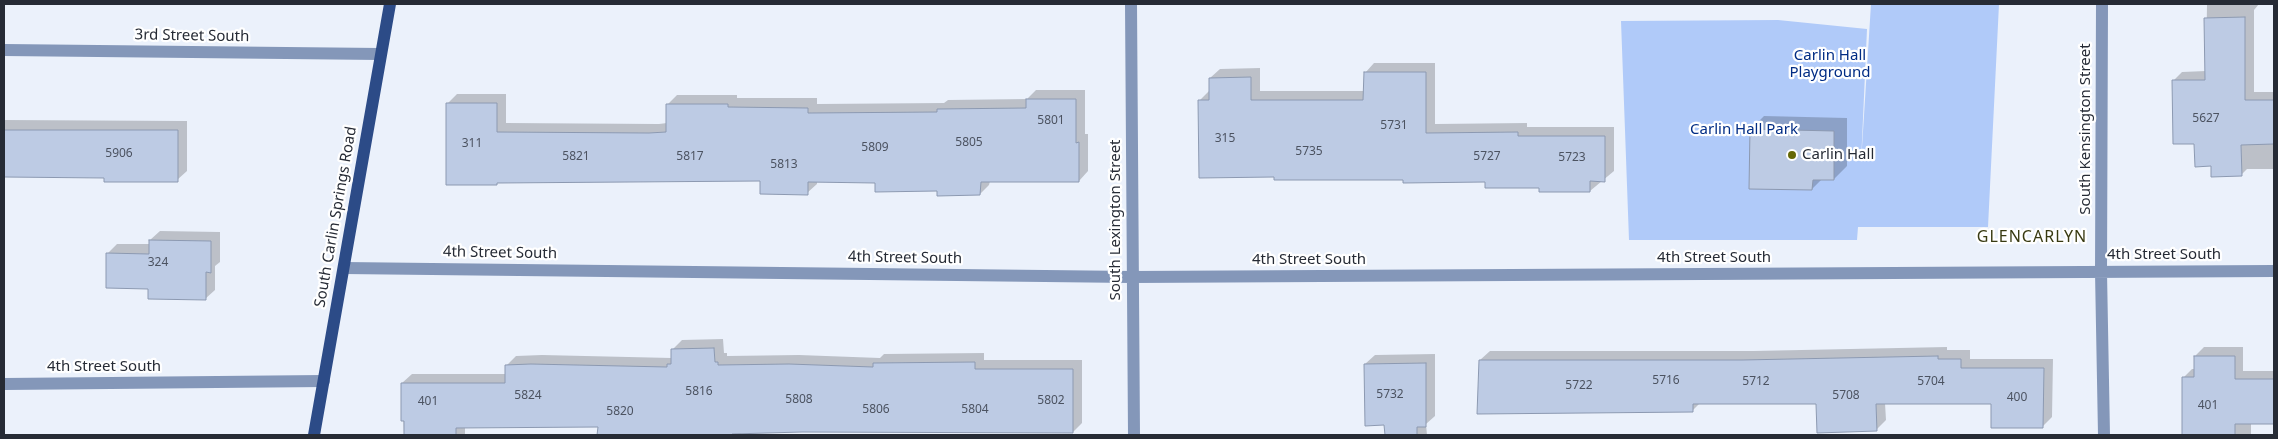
<!DOCTYPE html>
<html>
<head>
<meta charset="utf-8">
<style>
  body { margin:0 }
  #map { position:relative; width:2278px; height:439px; overflow:hidden; background:#ebf1fb; font-family:"Noto Sans",sans-serif }
  canvas { display:block }
  .frame { position:absolute; inset:0; border:5px solid #262b35; pointer-events:none }
</style>
</head>
<body>
<div id="map">
<canvas width="2278" height="439"></canvas>
<div class="frame"></div>
</div>
<script>
const g = document.querySelector('canvas').getContext('2d');
g.lineJoin = 'round';
function paint(path, color) { g.fillStyle = color; g.fill(path, 'evenodd'); }
const toPath = rows => new Path2D(rows.map(r => 'M' + r).join(''));
function trace(path, color, width, dash) { g.strokeStyle = color; g.lineWidth = width; g.lineCap = dash ? 'butt' : 'round'; g.setLineDash(dash || []); g.stroke(path); }
function label(font, color, halo, rows, align = 'center') {
  g.font = font + ' "Noto Sans",sans-serif'; g.lineWidth = 4.5; g.setLineDash([]); g.textBaseline = 'middle'; g.strokeStyle = halo; g.fillStyle = color; for (const [text, x, y, turn = 0] of rows) {
    g.save(); g.translate(x, y); g.rotate((+turn || 0) * Math.PI / 180); g.textAlign = isNaN(turn) ? turn : align; if (halo) g.strokeText(text, 0, 0); g.fillText(text, 0, 0); g.restore();
  }
}
paint(toPath([
  [1871,4,1999,4,1988,227,1858,227,1857,240,1629,240,1621,21,1778,20,1867,29,1861,163]
]), '#b0caf9');
paint(toPath([
  [2207,4,2259,4,2254,10,2254,92,2274,92,2274,169,2247,169,2241,175,2212,165,2196,142,2173,81,2182,72,2206,71],
  [1374,63,1435,63,1435,124,1527,123,1527,127,1614,127,1614,171,1590,191,1487,181,1404,179,1200,100,1209,91,1210,78,1220,69,1260,68,1260,91,1365,91,1365,73],
  [1036,90,1085,90,1085,134,1088,134,1088,171,1079,181,990,181,989,185,980,194,876,181,817,181,817,184,807,193,761,180,499,181,496,184,447,104,457,94,506,94,506,123,659,124,667,123,667,105,677,95,737,95,737,98,817,98,817,104,944,103,948,100,1027,99],
  [1764,116,1847,118,1847,166,1834,179,1822,179,1812,189,1751,129],
  [4,120,187,121,187,171,177,180,105,177,4,177],
  [160,231,220,232,220,262,215,266,215,290,205,299,150,287,108,253,117,244,150,244,150,240],
  [723,339,724,353,727,353,727,356,799,355,880,358,884,354,984,353,984,360,1082,360,1082,423,1073,432,741,432,741,435,599,435,599,425,465,426,465,435,404,435,402,383,412,374,506,374,506,366,516,356,542,355,672,358,672,350,682,340],
  [1947,347,1947,350,1970,350,1970,359,2053,359,2052,417,2043,426,1992,403,1885,403,1886,420,1876,430,1818,403,1700,403,1693,410,1480,360,1490,351,1753,351],
  [2204,347,2243,347,2243,371,2274,371,2274,423,2251,423,2251,435,2183,435,2183,378,2192,369,2195,369,2195,356],
  [1435,354,1435,416,1426,424,1427,435,1386,435,1385,424,1365,364,1375,355]
]), '#0003');
const building = toPath([
  [2245,17,2245,100,2274,100,2274,144,2241,145,2242,176,2211,177,2211,166,2195,167,2194,144,2173,144,2172,80,2205,80,2204,18,2245,17],
  [1364,72,1426,72,1426,133,1518,132,1518,136,1605,136,1605,182,1590,181,1590,192,1539,192,1539,188,1485,188,1485,182,1403,183,1403,180,1274,180,1274,177,1199,178,1198,100,1209,100,1209,78,1251,77,1251,100,1363,100,1364,72],
  [1026,99,1076,99,1076,143,1079,142,1079,182,981,182,980,195,937,196,937,191,875,192,875,183,808,182,808,195,760,194,760,181,497,183,497,185,446,185,446,103,497,103,497,132,649,133,666,132,666,104,728,104,728,107,808,108,808,113,937,112,937,109,1026,108,1026,99],
  [1750,129,1834,131,1834,180,1813,180,1812,190,1749,189,1750,129],
  [4,130,178,130,178,182,104,182,104,178,4,177,4,130],
  [149,240,211,241,211,273,206,272,206,300,148,299,148,289,106,288,106,253,149,254,149,240],
  [714,348,715,362,718,362,718,365,789,364,873,367,873,363,975,362,975,369,1073,369,1073,433,802,432,732,434,732,435,597,435,598,427,456,428,456,435,404,435,404,421,401,421,401,383,505,383,505,365,531,364,667,367,667,364,671,364,671,349,714,348],
  [1938,356,1938,359,1961,359,1961,368,2044,368,2043,428,1991,428,1991,404,1876,404,1877,431,1817,433,1816,404,1693,404,1693,412,1477,414,1479,360,1742,360,1938,356],
  [2194,356,2235,356,2235,379,2274,379,2274,424,2235,424,2235,435,2182,435,2182,377,2194,377,2194,356],
  [1426,363,1426,427,1417,427,1417,435,1385,435,1384,425,1365,426,1364,364,1426,363]
]);
paint(building, '#bdcbe4');
trace(building, '#8c99b1', 1);
trace(toPath([
  [1131,4,1134,435],
  [2102,4,2101,272,2104,435],
  [4,50,380,54],
  [344,268,1132,277,2274,271],
  [4,384,324,381]
]), '#8497b9', 12);
trace(toPath([
  [314,435,390,4]
]), '#2c4b87', 12);
for (const [x, y, r, color] of [
  [1792,155,5,"#656806"]
]) { const dot = new Path2D(); dot.arc(x, y, r, 0, 2 * Math.PI); g.fillStyle = color; g.fill(dot); trace(dot, '#fff', 2); }
label('12px', '#4c5361', null, [
  ["5627",2206,119],
  ["5801",1051,121],
  ["5731",1394,126],
  ["315",1225,139],
  ["5805",969,143],
  ["311",472,144],
  ["5809",875,148],
  ["5735",1309,152],
  ["5906",119,154],
  ["5821",576,157],
  ["5817",690,157],
  ["5727",1487,157],
  ["5723",1572,158],
  ["5813",784,165],
  ["324",158,263],
  ["5716",1666,381],
  ["5712",1756,382],
  ["5704",1931,382],
  ["5722",1579,386],
  ["5816",699,392],
  ["5732",1390,395],
  ["5824",528,396],
  ["5708",1846,396],
  ["400",2017,398],
  ["5808",799,400],
  ["5802",1051,401],
  ["401",428,402],
  ["401",2208,406],
  ["5806",876,410],
  ["5804",975,410],
  ["5820",620,412]
]);
label('15px', '#262b35', '#fff', [
  ["3rd Street South",192,36,1],
  ["South Kensington Street",2086,129,-90],
  ["South Carlin Springs Road",336,217,-80],
  ["South Lexington Street",1116,220,-90],
  ["4th Street South",500,253,1],
  ["4th Street South",2164,255],
  ["4th Street South",905,258,1],
  ["4th Street South",1714,258],
  ["4th Street South",1309,260],
  ["4th Street South",104,367]
]);
label('15px', '#012c84', '#fff', [
  ["Carlin Hall",1830,56],
  ["Playground",1830,73],
  ["Carlin Hall Park",1744,130]
]);
label('15px', '#262b35', '#fff', [
  ["Carlin Hall",1802,155]
], 'left');
g.letterSpacing = '1px';
label('16px', '#383a12', '#fff', [
  ["GLENCARLYN",2032,237]
]);
g.letterSpacing = '0px';
</script>
</body>
</html>
